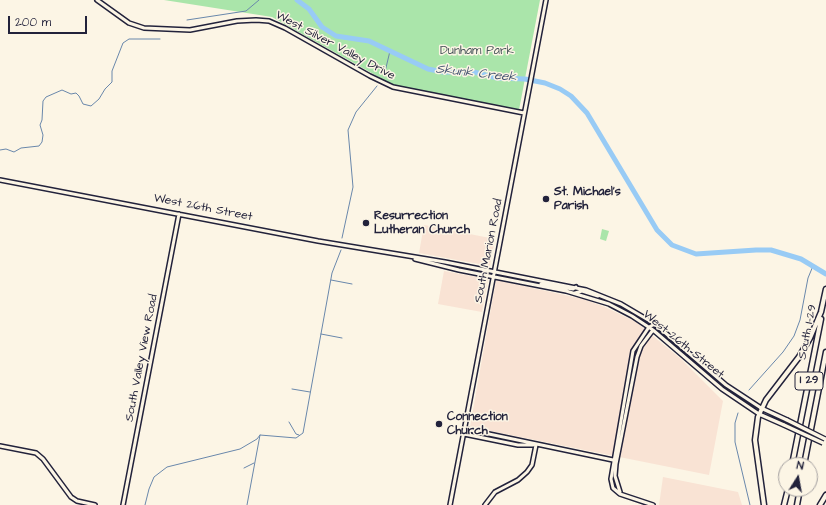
<!DOCTYPE html>
<html>
<head>
<meta charset="utf-8">
<style>
  body { margin:0 }
  #map { position:relative; width:826px; height:505px; overflow:hidden; background:#fcf5e5; font-family:"Architects Daughter",sans-serif }
  canvas { display:block }
  .north { position:absolute; left:778px; top:457px; width:40px; height:40px; box-sizing:border-box; background:#fcf5e5; border:1px solid #a5a1a1; border-radius:50%; rotate:11deg; font-size:11px; font-weight:700; line-height:16px; text-align:center; color:#22223b }
  .north::after { content:''; display:block; margin:auto; width:14px; height:18px; background:#22223b; clip-path:polygon(50% 0,100% 100%,50% 72%,0 100%) }
  .scale { position:absolute; left:8px; top:16px; width:79px; height:18px; box-sizing:border-box; border:2px solid #22223b; border-top:0; padding-left:5px; font-size:12px; line-height:14px; white-space:nowrap; color:#22223b; -webkit-text-stroke:3px #fcf5e5; paint-order:stroke }
</style>
</head>
<body>
<div id="map">
<canvas width="826" height="505"></canvas>
<div class="north">N</div>
<div class="scale">200 m</div>
</div>
<script>
const g = document.querySelector('canvas').getContext('2d');
g.lineJoin = 'round';
function paint(path, color) { g.fillStyle = color; g.fill(path, 'evenodd'); }
const toPath = rows => new Path2D(rows.map(r => 'M' + r).join(''));
function trace(path, color, width, dash) { g.strokeStyle = color; g.lineWidth = width; g.lineCap = dash ? 'butt' : 'round'; g.setLineDash(dash || []); g.stroke(path); }
function label(font, color, halo, rows, align = 'center') {
  g.font = font + ' "Architects Daughter",sans-serif'; g.lineWidth = 3; g.setLineDash([]); g.textBaseline = 'middle'; g.strokeStyle = halo; g.fillStyle = color; for (const [text, x, y, turn = 0] of rows) {
    g.save(); g.translate(x, y); g.rotate((+turn || 0) * Math.PI / 180); g.textAlign = isNaN(turn) ? turn : align; if (halo) g.strokeText(text, 0, 0); g.fillText(text, 0, 0); g.restore();
  }
}
paint(toPath([
  [424,225,495,239,490,266,419,253],
  [444,271,488,279,482,312,438,304],
  [496,280,583,299,605,307,636,322,681,359,723,401,709,475,470,427],
  [663,477,738,492,742,505,659,505]
]), '#f9e3d4');
paint(toPath([
  [164,0,540,0,519,110,393,85,272,17],
  [602,229,609,231,606,241,600,239]
]), '#aae5aa');
trace(toPath([
  [187,20,246,11,259,0],
  [384,76,390,51],
  [0,150,6,149,14,152,21,148,39,146,42,142,43,135,40,125,42,120,43,101,46,97,62,90,71,94,76,93,79,96,83,104,91,106,99,99,105,89,112,82,112,71,123,43,129,39,160,39],
  [342,238,353,187,348,130,356,112,377,86],
  [331,280,352,284],
  [321,334,342,338],
  [292,389,310,392],
  [749,390,783,352,794,336,800,320,808,278,813,266],
  [738,413,735,423,735,442,750,505],
  [289,422,296,434,299,435],
  [244,468,254,463],
  [145,505,149,489,154,477,167,467,240,449,257,439,260,435,296,438,303,433,332,273,341,250],
  [247,505,260,435]
]), '#6987ab', 1);
trace(toPath([
  [297,0,309,9,322,27,336,36,369,41,428,69,443,72,474,72,497,78,525,79,545,83,560,89,571,96,587,113,657,230,672,245,696,254,756,250,771,250,801,259,826,274]
]), '#98cbf5', 5);
const secondary = toPath([
  [97,0,129,23,144,28,190,30,237,21,256,20,269,21,285,28,370,76,393,87,524,113],
  [0,180,318,241,445,262,586,290,621,304,655,324,726,385,761,408],
  [415,259,459,270,566,291,609,304,632,316,653,330,722,389,759,414],
  [541,284,573,289,576,287],
  [575,293,582,291,598,296],
  [465,429,613,460],
  [464,434,518,445,533,445],
  [0,446,36,453,43,459,71,497,77,501,95,505],
  [620,492,615,476,616,464,637,357,641,346,653,330],
  [123,505,179,214],
  [450,505,546,0],
  [485,505,495,492,518,480,527,472,532,465,536,445],
  [653,505,620,494,613,488,611,479,633,351,649,327,655,324]
]);
const primary = toPath([
  [761,408,787,420],
  [759,414,784,425]
]);
const highway = toPath([
  [792,465,821,319],
  [804,465,826,352],
  [764,505,755,440,758,417,766,400,799,357,810,338,821,312,826,289],
  [784,505,788,489],
  [797,505,800,489],
  [820,505,826,495]
]);
trace(secondary, '#22223b', 6);
trace(primary, '#22223b', 6);
trace(highway, '#22223b', 7);
trace(secondary, '#fcf5e5', 3);
trace(primary, '#fcf5e5', 3.5);
trace(highway, '#fcf5e5', 4);
const primaryBridge = toPath([
  [787,420,825,439],
  [784,425,823,443]
]);
trace(primaryBridge, '#22223b', 6, []);
trace(primaryBridge, '#fcf5e5', 3.5);
for (const [x, y, r, color] of [
  [546,199,4,"#22223b"],
  [366,223,4,"#22223b"],
  [439,424,4,"#22223b"]
]) { const dot = new Path2D(); dot.arc(x, y, r, 0, 2 * Math.PI); g.fillStyle = color; g.fill(dot); trace(dot, '#fcf5e5', 1.5); }
for (const [x, y, w] of [
  [809,381,28]
]) { const box = new Path2D(); box.roundRect(x - w / 2, y - 9, w, 18, 3); g.fillStyle = '#fcf5e5'; g.fill(box); trace(box, '#22223b', 1); }
label('bold 11px', '#22223b', null, [
  ["I 29",809,381]
]);
label('12px', '#22223b', '#fcf5e5', [
  ["West Silver Valley Drive",335,46,28],
  ["West 26th Street",203,208,11],
  ["South Marion Road",489,251,-79],
  ["South I-29",808,332,-79],
  ["West 26th Street",683,345,39],
  ["South Valley View Road",142,358,-79]
]);
label('12px', '#445357', '#fcf5e5', [
  ["Dunham Park",477,51]
]);
label('bold 12px', '#22223b', '#fcf5e5', [
  ["St. Michael's",554,192],
  ["Parish",554,206],
  ["Resurrection",374,216],
  ["Lutheran Church",374,230],
  ["Connection",447,417],
  ["Church",447,431]
], 'left');
label('italic 13px', '#455573', '#fcf5e5', [
  ["Skunk Creek",476,74,6]
]);
</script>
</body>
</html>
